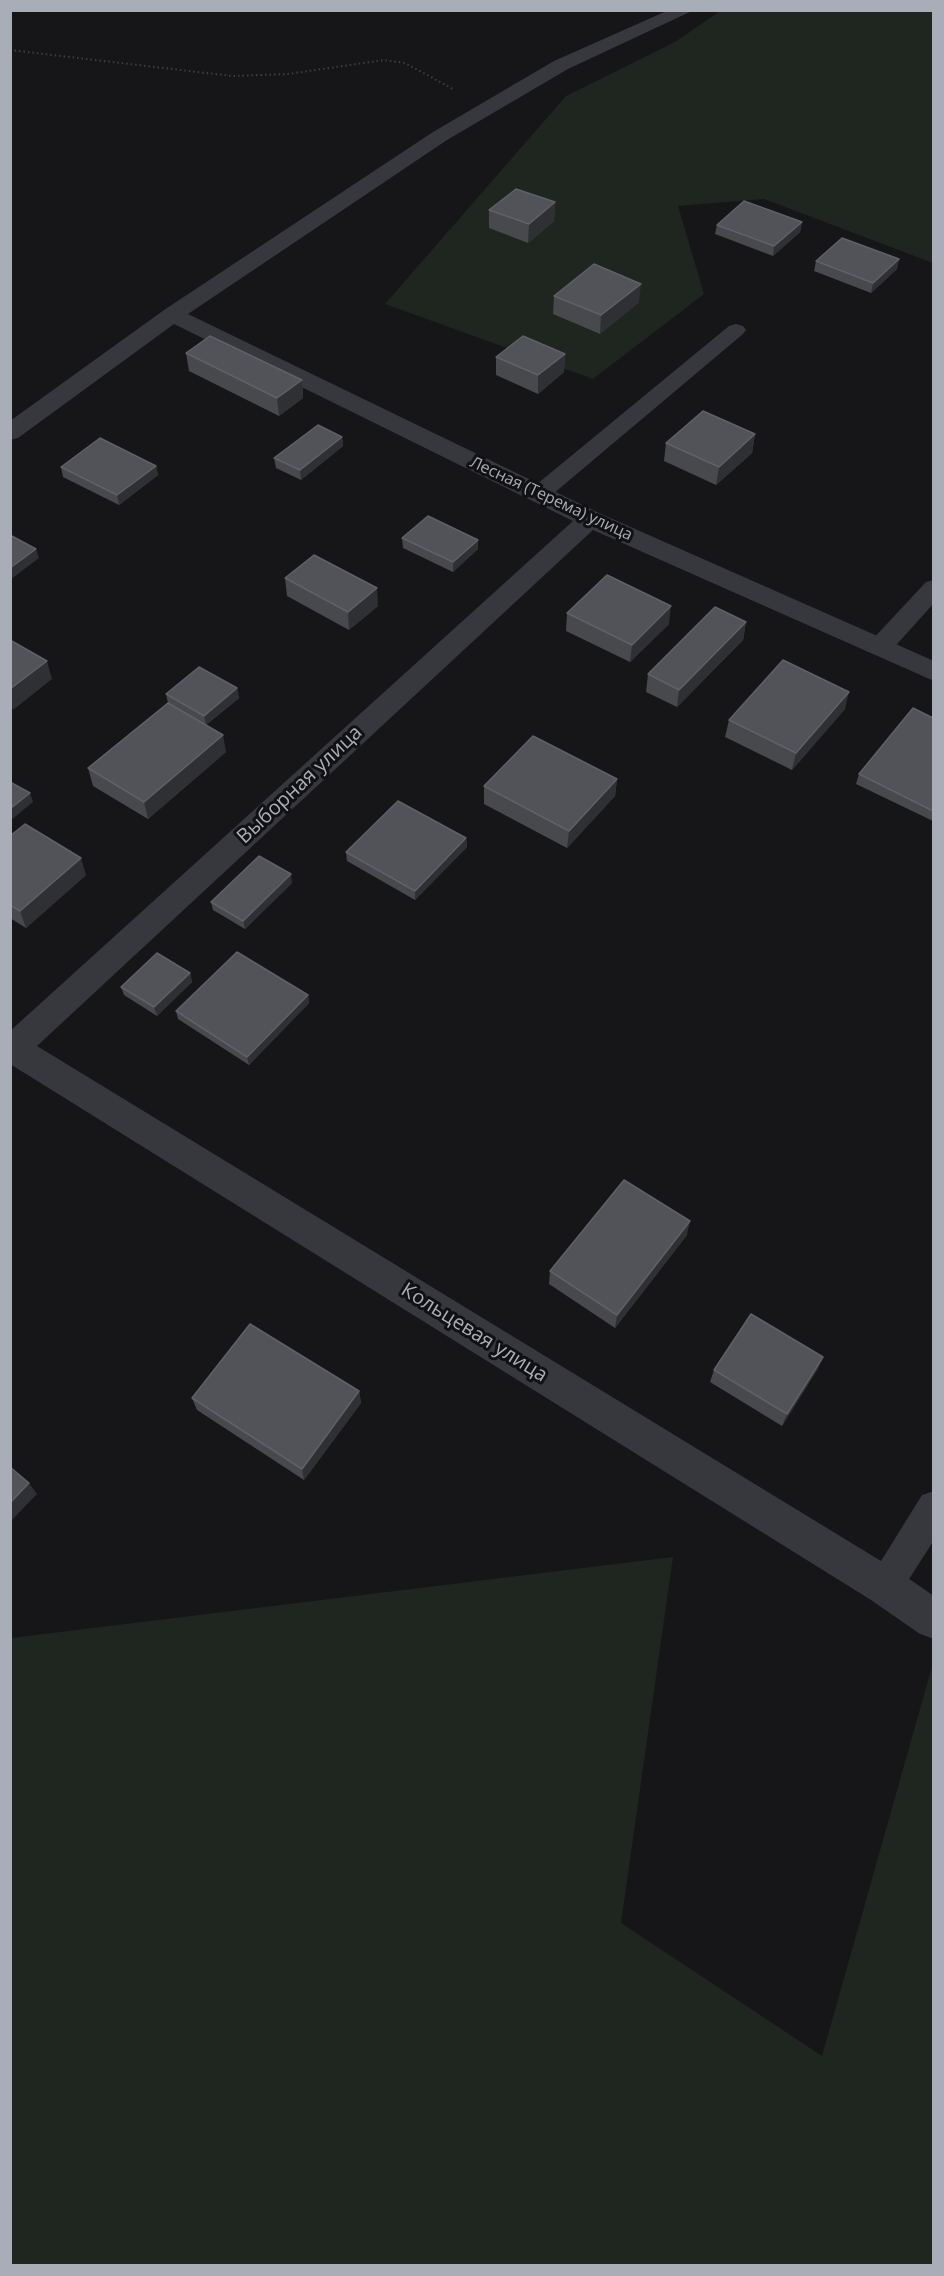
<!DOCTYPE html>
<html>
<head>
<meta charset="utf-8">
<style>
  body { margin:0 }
  #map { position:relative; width:944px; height:2276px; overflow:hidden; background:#161618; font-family:"Open Sans",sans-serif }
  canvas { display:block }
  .frame { position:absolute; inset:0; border:12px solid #a8adb8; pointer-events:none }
</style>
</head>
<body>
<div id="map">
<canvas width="944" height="2276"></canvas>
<div class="frame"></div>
</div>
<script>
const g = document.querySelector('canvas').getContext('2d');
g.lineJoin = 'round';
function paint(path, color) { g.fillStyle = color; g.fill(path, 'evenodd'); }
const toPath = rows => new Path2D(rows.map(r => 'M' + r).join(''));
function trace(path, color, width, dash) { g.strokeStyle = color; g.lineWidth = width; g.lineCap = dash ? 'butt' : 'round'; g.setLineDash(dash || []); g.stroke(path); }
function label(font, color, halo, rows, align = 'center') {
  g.font = font + ' "Open Sans",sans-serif'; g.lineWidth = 6; g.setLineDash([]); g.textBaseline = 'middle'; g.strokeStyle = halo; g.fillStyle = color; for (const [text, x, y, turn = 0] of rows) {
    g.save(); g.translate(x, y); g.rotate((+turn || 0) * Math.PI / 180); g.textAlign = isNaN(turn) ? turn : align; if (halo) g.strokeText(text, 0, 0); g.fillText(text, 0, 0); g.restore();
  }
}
paint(toPath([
  [720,11,933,11,933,263,764,199,678,206,704,294,593,379,385,304,566,96,675,42],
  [673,1557,621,1923,822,2056,933,1663,933,2265,11,2265,11,1638]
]), '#1e261f');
trace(toPath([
  [10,50,232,76,288,74,384,60,405,63,453,89]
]), '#3d3f44', 2, [1.5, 3]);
paint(toPath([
  [736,324,743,326,746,330,743,334,547,499,531,499,528,494,531,489,729,326,736,324],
  [934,580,934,603,889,653,880,655,871,653,868,647,871,641,926,582,934,580],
  [934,1491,934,1540,897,1598,885,1604,873,1598,867,1586,873,1574,922,1495,934,1491]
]), '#37383d');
paint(toPath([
  [669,10,694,10,568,69,447,140,188,314,599,513,934,661,934,681,593,530,37,1046,899,1572,934,1596,934,1639,920,1634,871,1600,10,1064,10,1031,573,521,174,324,18,438,10,440,10,421,164,310,433,132,554,61,669,10]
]), '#37383d');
paint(toPath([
  [555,202,554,221,528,243,489,228,489,210],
  [802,222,800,232,773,256,715,234,717,225],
  [899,259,897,269,871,293,814,271,816,261],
  [554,296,639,302,600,334,553,314],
  [186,353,302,380,303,398,279,416,189,371],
  [565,354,564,372,538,394,496,375,496,357],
  [755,434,752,453,716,485,664,461,666,443],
  [342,437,343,446,301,480,276,468,274,458],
  [156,466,158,475,119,505,63,477,61,467],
  [402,538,478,540,478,549,453,572,403,548],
  [285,578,378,606,349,630,287,596],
  [567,613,669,624,630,662,566,631],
  [746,622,743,640,677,707,646,692,648,674],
  [237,688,239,698,206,725,226,752,148,819,93,786,88,768,168,703,166,694],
  [845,709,792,770,725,737,729,720],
  [933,718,933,821,856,784,859,774],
  [617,779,615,796,567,848,484,804,484,786],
  [10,836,86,875,26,928,10,918],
  [466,838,467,847,415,900,347,861,346,852],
  [292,883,245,929,213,910,211,902],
  [190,973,192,982,157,1016,124,995,121,987],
  [308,995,309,1003,249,1065,178,1019,176,1011],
  [687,1235,615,1328,549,1284,550,1271],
  [823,1357,817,1370,782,1426,710,1382,714,1370],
  [359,1391,361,1403,304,1480,197,1410,192,1398]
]), '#47494d');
paint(toPath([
  [555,202,554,221,528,243,529,224],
  [802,222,800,232,773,256,774,246],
  [899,259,897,269,871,293,873,283],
  [641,284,639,302,600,334,601,315],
  [565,354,564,372,538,394,538,375],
  [302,380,303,398,279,416,277,398],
  [755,434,752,453,716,485,719,467],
  [342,437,343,446,301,480,300,470],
  [156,466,158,475,119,505,117,495],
  [478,540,478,549,453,572,453,562],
  [36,549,39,558,10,580,10,568],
  [377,588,378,606,349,630,348,612],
  [671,606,669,624,630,662,632,645],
  [746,622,743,640,677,707,679,690],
  [47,661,52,679,13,710,10,703,10,689],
  [237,688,239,698,206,725,204,716],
  [849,692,845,709,792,770,796,753],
  [223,735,226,752,148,819,144,802],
  [617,779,615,796,567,848,569,831],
  [30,793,33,802,10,821,10,809],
  [466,838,467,847,415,900,415,891],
  [81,858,86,875,26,928,20,911],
  [291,874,292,883,245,929,243,921],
  [190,973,192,982,157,1016,154,1007],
  [308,995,309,1003,249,1065,247,1057],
  [690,1221,687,1235,615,1328,617,1315],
  [823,1357,817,1370,782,1426,787,1414],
  [359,1391,361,1403,304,1480,302,1469],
  [29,1483,37,1494,10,1522,10,1503]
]), '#2f3033');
const building = toPath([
  [516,189,555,202,529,224,489,210,516,189],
  [744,201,802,222,774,246,717,225,744,201],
  [842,238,899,259,873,283,816,261,842,238],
  [594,264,641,284,601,315,554,296,594,264],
  [210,336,302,380,277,398,186,353,210,336],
  [523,336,565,354,538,375,496,357,523,336],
  [703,411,755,434,719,467,666,443,703,411],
  [318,425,342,437,300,470,274,458,318,425],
  [100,438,156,466,117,495,61,467,100,438],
  [428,516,478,540,453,562,402,538,428,516],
  [10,535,36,549,10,568,10,535],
  [314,555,377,588,348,612,285,578,314,555],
  [607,575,671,606,632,645,567,613,607,575],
  [715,607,746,622,679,690,648,674,715,607],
  [10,640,47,661,10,689,10,640],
  [783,660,849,692,796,753,729,720,783,660],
  [199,667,237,688,204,716,166,694,199,667],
  [168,703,223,735,144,802,88,768,168,703],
  [913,708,933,718,933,811,859,774,913,708],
  [533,736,617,779,569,831,484,786,533,736],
  [10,782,30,793,10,809,10,782],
  [398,801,466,838,415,891,346,852,398,801],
  [25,824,81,858,20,911,10,905,10,836,25,824],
  [259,856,291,874,243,921,211,902,259,856],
  [237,952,308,995,247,1057,176,1011,237,952],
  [157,953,190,973,154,1007,121,987,157,953],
  [624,1180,690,1221,617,1315,550,1271,624,1180],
  [751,1314,823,1357,787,1414,714,1370,751,1314],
  [250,1324,359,1391,302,1469,192,1398,250,1324],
  [10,1467,29,1483,10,1503,10,1467]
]);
paint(building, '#525359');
trace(building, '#5f6168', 1.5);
label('16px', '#a8adb8', '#111113', [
  ["Лесная (Терема) улица",551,499,25]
]);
label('20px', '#a8adb8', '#111113', [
  ["Выборная улица",300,785,-43],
  ["Кольцевая улица",474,1333,32]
]);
</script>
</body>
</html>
